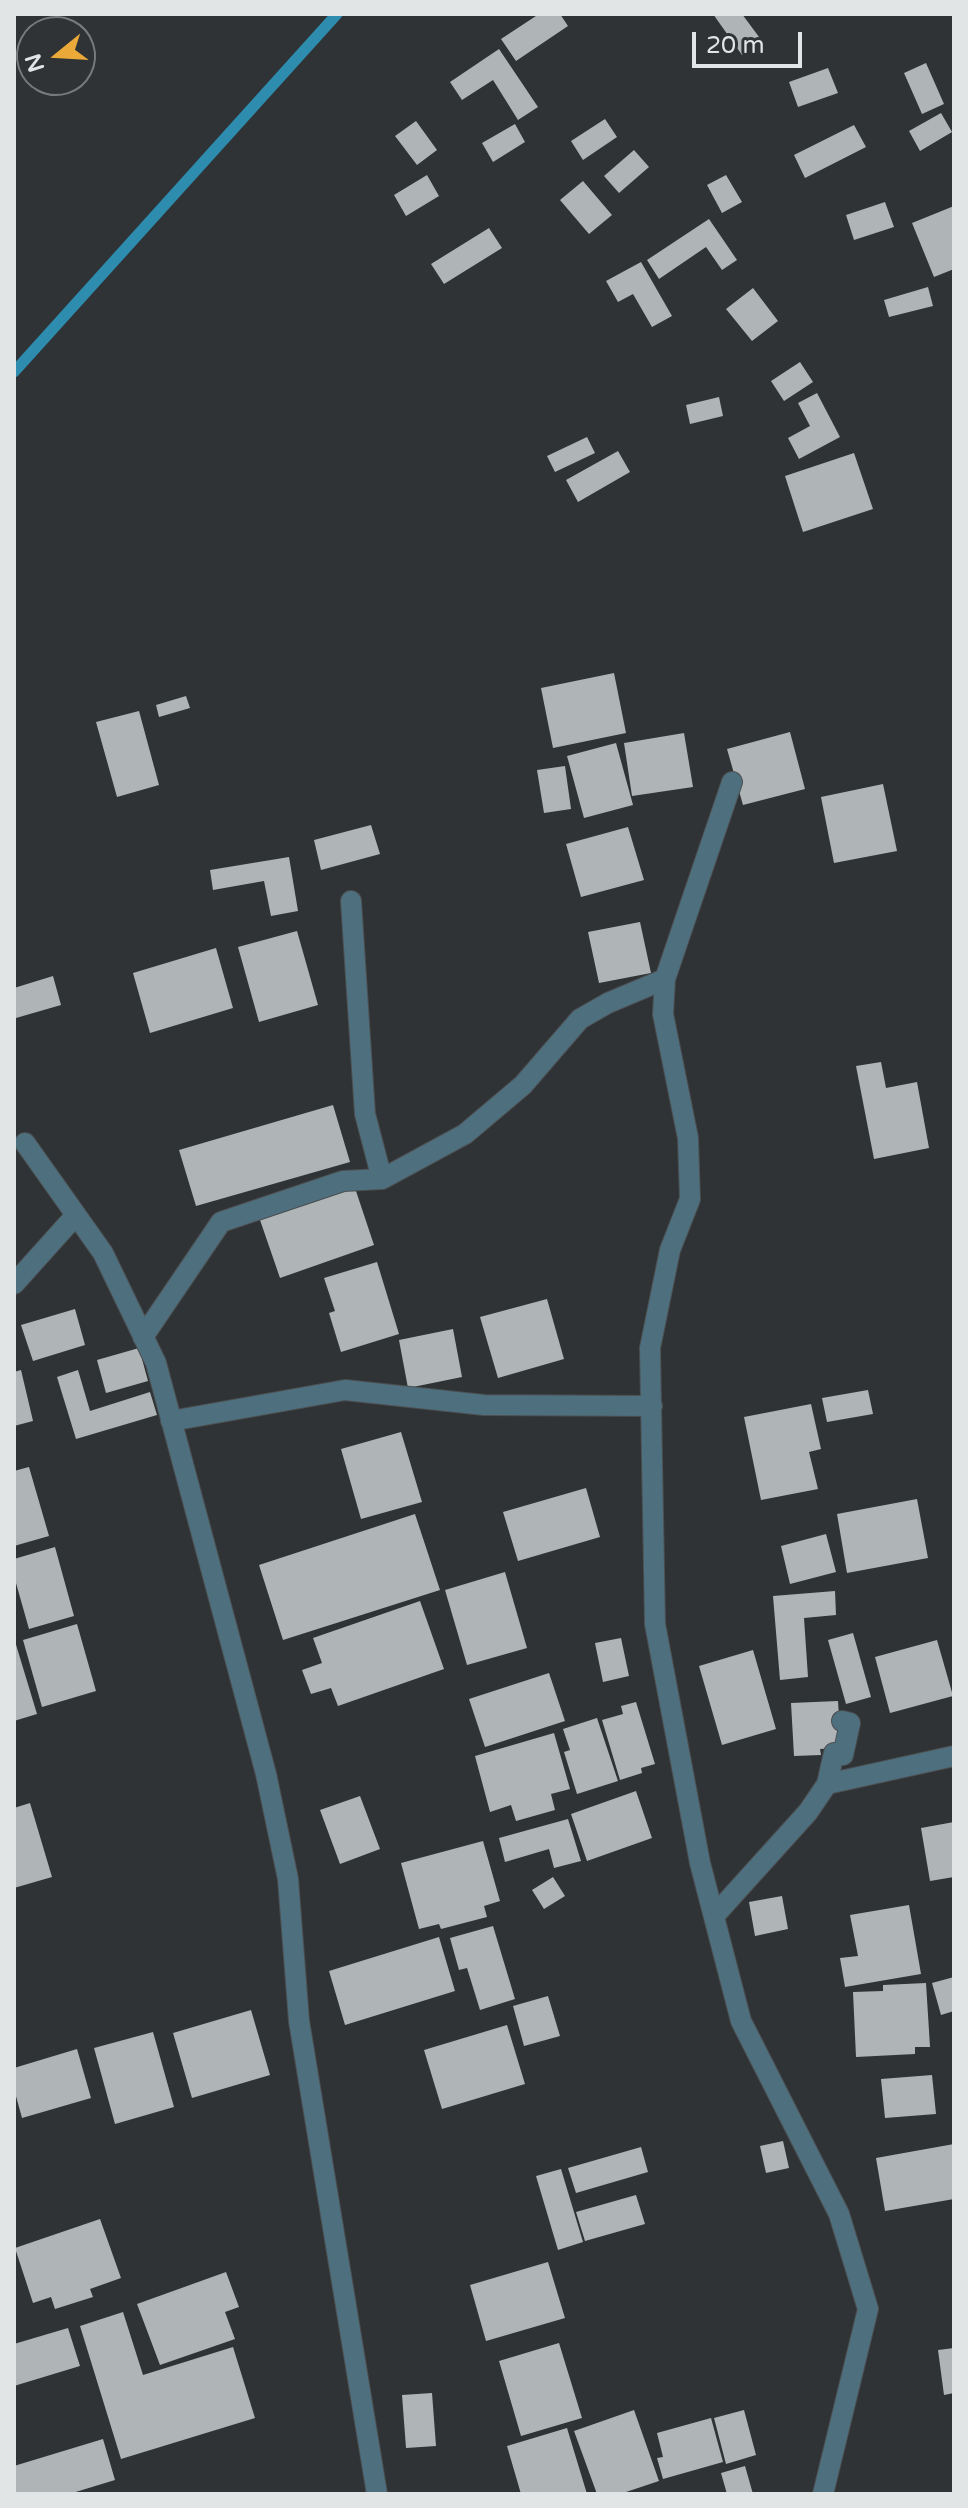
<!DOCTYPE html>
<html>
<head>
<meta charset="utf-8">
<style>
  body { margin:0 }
  #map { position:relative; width:968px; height:2508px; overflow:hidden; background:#2f3335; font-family:"Varela Round",sans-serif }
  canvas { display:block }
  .frame { position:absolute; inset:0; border:16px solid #e2e5e6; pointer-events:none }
  .north { position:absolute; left:16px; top:16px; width:80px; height:80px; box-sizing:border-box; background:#2f3335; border:2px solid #777a7c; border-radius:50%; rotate:252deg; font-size:22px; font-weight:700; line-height:32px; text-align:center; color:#e2e5e6 }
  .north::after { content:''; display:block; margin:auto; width:28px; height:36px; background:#eba939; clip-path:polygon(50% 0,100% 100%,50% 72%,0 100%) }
  .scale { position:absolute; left:692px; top:32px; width:110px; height:36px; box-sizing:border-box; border:4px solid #e2e5e6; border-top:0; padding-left:10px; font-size:24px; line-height:28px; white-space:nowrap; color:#e2e5e6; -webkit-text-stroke:6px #2f3335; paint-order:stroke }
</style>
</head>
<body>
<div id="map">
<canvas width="968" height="2508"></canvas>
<div class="frame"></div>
<div class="north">N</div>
<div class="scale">20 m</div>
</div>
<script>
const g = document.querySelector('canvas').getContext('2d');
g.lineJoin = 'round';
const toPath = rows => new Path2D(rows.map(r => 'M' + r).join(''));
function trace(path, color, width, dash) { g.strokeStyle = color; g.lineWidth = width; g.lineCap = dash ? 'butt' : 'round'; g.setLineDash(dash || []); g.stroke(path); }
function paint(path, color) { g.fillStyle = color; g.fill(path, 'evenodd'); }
trace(toPath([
  [14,372,337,14]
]), '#2e8cae', 11);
paint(toPath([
  [539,14,560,14,568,26,516,61,501,39],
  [713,14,742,14,762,41,742,55],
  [499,49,538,107,518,120,493,80,462,100,450,82],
  [926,63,944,104,922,114,904,73],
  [828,68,838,93,798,107,789,82],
  [941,113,952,132,920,151,909,131],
  [605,119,617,137,583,160,571,141],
  [416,121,437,150,417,165,395,136],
  [515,124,525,142,493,162,482,143],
  [854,125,866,147,805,178,794,155],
  [634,150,649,167,619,193,604,176],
  [427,175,439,196,406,216,394,195],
  [726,175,742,202,722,213,707,185],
  [583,181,612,215,589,234,560,200],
  [885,202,894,227,854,240,846,215],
  [954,206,954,269,934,277,912,223],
  [709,219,737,260,722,270,706,247,659,279,647,260],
  [489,228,502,248,444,284,431,264],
  [641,262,672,316,652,327,633,294,618,302,606,281],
  [928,287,933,306,889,317,884,300],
  [753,288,778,321,752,341,726,309],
  [800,362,813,382,784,401,771,381],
  [817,393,840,437,799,459,788,438,810,426,798,403],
  [719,397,723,416,690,424,686,405],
  [587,437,595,453,555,472,547,456],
  [618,451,630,472,578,502,566,480],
  [854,453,873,509,803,532,785,476],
  [614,673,626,733,553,748,541,688],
  [186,696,190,708,159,717,156,705],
  [139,711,159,785,117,797,96,722],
  [790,732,805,789,743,805,727,749],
  [684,733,693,787,632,796,624,743],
  [616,743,633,805,584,818,567,756],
  [565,766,571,809,544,813,537,770],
  [883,784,897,851,834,863,821,797],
  [371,825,380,854,321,870,314,840],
  [628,827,644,880,581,897,566,844],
  [289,857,298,911,271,916,264,881,213,890,210,870],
  [640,922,651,973,599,983,588,932],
  [297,931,318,1005,259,1022,238,947],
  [216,948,233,1008,150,1033,133,973],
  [53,976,61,1005,16,1018,14,988],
  [881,1062,886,1088,917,1082,929,1148,874,1159,856,1066],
  [333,1105,350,1162,196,1206,179,1150],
  [355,1188,374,1245,280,1278,260,1220],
  [377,1262,399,1334,341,1352,329,1313,335,1311,324,1278],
  [547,1299,564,1359,498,1378,480,1317],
  [75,1309,85,1345,33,1361,21,1325],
  [453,1329,462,1377,408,1388,399,1340],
  [139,1348,148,1381,106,1393,97,1360],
  [21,1370,33,1421,14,1426,14,1372],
  [78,1370,90,1411,150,1392,157,1415,76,1439,57,1377],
  [868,1390,873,1414,827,1422,822,1398],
  [811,1404,821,1449,809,1452,818,1489,761,1500,744,1417],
  [401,1432,422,1502,361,1519,341,1449],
  [29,1467,49,1536,14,1546,14,1471],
  [586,1488,600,1537,518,1561,503,1512],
  [917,1499,928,1558,847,1573,837,1514],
  [415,1514,440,1590,283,1640,259,1565],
  [826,1534,836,1572,790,1584,781,1546],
  [55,1547,74,1616,29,1629,14,1576,14,1559],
  [505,1572,527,1648,467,1665,445,1590],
  [835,1591,836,1615,804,1618,808,1677,780,1680,773,1596],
  [420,1601,444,1669,338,1706,331,1688,311,1694,302,1670,322,1663,313,1638],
  [77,1624,96,1691,42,1707,23,1640],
  [853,1633,871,1697,846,1704,828,1640],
  [14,1638,37,1714,14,1721],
  [621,1638,629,1676,603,1682,595,1643],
  [937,1640,953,1696,890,1713,875,1657],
  [753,1650,776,1729,722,1745,699,1666],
  [549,1673,565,1721,485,1747,469,1699],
  [838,1701,841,1748,820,1749,821,1755,794,1756,791,1703],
  [636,1702,655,1764,641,1768,642,1773,620,1780,602,1720,623,1714,621,1706],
  [597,1718,618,1781,577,1794,564,1752,570,1750,563,1729],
  [554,1733,570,1789,551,1794,555,1810,516,1821,511,1805,490,1812,475,1756],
  [636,1791,652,1838,587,1861,571,1814],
  [360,1796,380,1849,340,1864,320,1810],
  [30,1803,52,1877,14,1888,14,1808],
  [568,1819,581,1861,554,1868,549,1849,505,1862,499,1838],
  [954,1822,954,1877,930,1881,921,1828],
  [483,1841,500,1901,484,1906,487,1917,441,1929,439,1924,419,1929,401,1863],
  [553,1877,565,1896,544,1909,532,1890],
  [782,1896,788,1929,755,1936,749,1902],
  [909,1905,921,1974,845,1987,840,1958,858,1956,850,1915],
  [493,1926,515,1999,480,2010,467,1968,459,1970,450,1938],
  [439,1937,455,1991,345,2025,329,1971],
  [954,1977,954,2011,941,2015,932,1983],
  [926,1983,930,2047,915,2047,915,2054,856,2057,853,1992,883,1991,883,1985],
  [548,1996,560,2036,524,2046,513,2006],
  [251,2010,270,2075,192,2098,173,2033],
  [507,2025,525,2084,442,2109,424,2050],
  [153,2032,174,2107,115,2124,94,2048],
  [77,2049,91,2098,22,2118,14,2089,14,2068],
  [932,2075,936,2114,885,2118,881,2079],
  [783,2141,789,2168,766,2173,760,2146],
  [954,2144,954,2199,885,2211,876,2158],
  [641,2147,648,2172,576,2193,568,2168],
  [561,2169,583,2242,558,2250,536,2176],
  [636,2195,645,2224,585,2241,576,2212],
  [100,2219,121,2278,90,2289,93,2297,55,2309,51,2297,33,2303,15,2248],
  [548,2262,565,2318,486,2341,470,2285],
  [226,2272,239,2307,225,2312,235,2339,160,2365,137,2304],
  [123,2312,143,2375,233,2347,255,2418,121,2459,80,2326],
  [68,2328,80,2366,14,2386,14,2344],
  [559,2343,582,2418,521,2436,499,2361],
  [954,2348,954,2393,944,2395,938,2350],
  [432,2393,436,2446,406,2448,402,2395],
  [634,2410,659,2481,620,2494,597,2494,574,2431],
  [744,2410,756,2455,726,2464,714,2418],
  [711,2418,723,2462,663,2479,657,2458,663,2457,657,2433],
  [567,2428,587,2494,521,2494,507,2446],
  [103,2439,115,2480,69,2494,14,2494,14,2466],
  [745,2466,753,2494,727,2494,721,2473]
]), '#afb5b7');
const minor = toPath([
  [732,782,665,979,663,1014,688,1138,690,1199,670,1250,650,1348,655,1624,700,1863,741,2021,839,2214,868,2309,823,2494],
  [351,901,365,1114,382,1179],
  [25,1143,103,1253,156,1363,266,1774,288,1879,299,2021,377,2494],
  [14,1284,76,1215],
  [143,1337,221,1222,343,1181,382,1179,465,1134,523,1085,580,1019,608,1003,665,979],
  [171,1421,345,1390,484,1405,652,1406],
  [827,1784,954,1756],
  [714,1916,808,1812,827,1784,834,1753,843,1755,850,1723,842,1721]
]);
trace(minor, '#4c4f51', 22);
trace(minor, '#4e6f7e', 20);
</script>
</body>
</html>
